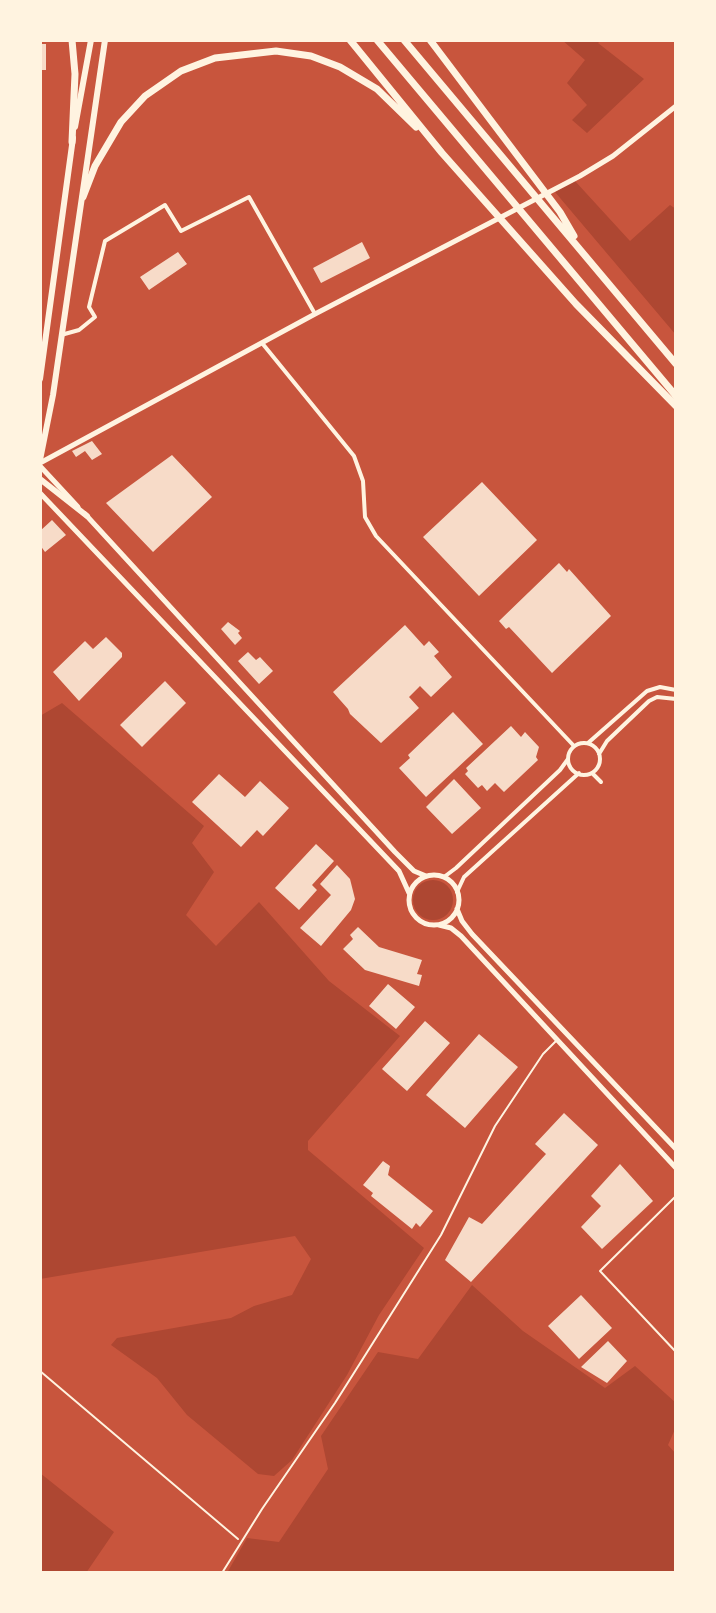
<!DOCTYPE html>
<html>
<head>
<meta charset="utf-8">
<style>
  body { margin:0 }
  #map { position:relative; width:716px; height:1613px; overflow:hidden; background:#c8553d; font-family:Karla,sans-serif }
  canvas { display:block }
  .frame { position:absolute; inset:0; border:42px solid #fff3e0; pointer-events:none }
</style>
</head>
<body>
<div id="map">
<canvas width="716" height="1613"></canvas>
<div class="frame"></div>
</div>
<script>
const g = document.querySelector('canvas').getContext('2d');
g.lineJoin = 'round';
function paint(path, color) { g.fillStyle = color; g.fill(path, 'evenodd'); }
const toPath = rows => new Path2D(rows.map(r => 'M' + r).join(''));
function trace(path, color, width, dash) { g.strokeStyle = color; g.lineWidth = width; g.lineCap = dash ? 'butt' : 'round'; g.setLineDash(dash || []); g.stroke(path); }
paint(toPath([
  [562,40,601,40,598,43,644,79,587,133,572,120,587,105,567,83,585,60],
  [575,181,630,241,670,205,676,209,676,335,555,192],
  [62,703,204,826,192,843,214,872,186,915,216,946,259,902,329,981,400,1036,308,1141,308,1150,424,1248,379,1315,347,1375,292,1460,274,1476,258,1474,187,1415,157,1378,111,1345,117,1338,231,1318,254,1306,292,1295,311,1259,295,1236,40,1279,40,716],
  '413 900a20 20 0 1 1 40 0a20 20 0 1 1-40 0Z',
  [472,1285,523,1331,605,1388,635,1366,676,1403,676,1427,668,1445,676,1454,676,1573,227,1573,247,1538,279,1542,328,1469,321,1436,378,1352,418,1359],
  [40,1473,114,1532,86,1573,40,1573]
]), '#ae4732');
paint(toPath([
  [40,44,46,44,46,70,40,70],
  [362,242,370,258,321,283,313,268],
  [178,252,187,264,149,290,140,277],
  [92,441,102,454,92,460,85,451,76,457,72,451],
  [172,455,212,497,153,552,106,503],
  [482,482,537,540,479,596,423,537],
  [52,520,66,535,45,552,40,545,40,531],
  [559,563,567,572,569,569,611,616,552,673,509,627,506,629,499,621],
  [228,622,240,631,238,633,242,638,235,645,221,629],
  [405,625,424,646,429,641,439,652,434,656,452,677,431,697,420,686,409,697,419,708,381,743,350,714,348,709,333,692],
  [106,637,122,653,122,657,79,701,53,672,85,641,93,649],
  [248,652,256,660,260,657,273,671,259,684,238,661],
  [165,681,186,703,142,747,120,725],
  [453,712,483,744,426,797,399,768,410,758,408,755],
  [511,726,521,737,525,732,539,747,536,757,538,760,504,792,495,783,487,791,482,785,478,788,465,774,468,771,466,768],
  [219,774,245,797,260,781,289,808,263,836,257,830,241,847,192,802],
  [454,779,481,808,452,834,426,807],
  [316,844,334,861,312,885,317,890,299,910,275,888],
  [337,865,350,879,355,899,351,910,321,946,300,928,331,895,320,884],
  [358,927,379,947,422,960,417,974,422,975,419,986,365,970,343,949,353,939,350,935],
  [388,984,415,1007,396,1029,369,1006],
  [425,1021,450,1043,407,1091,382,1069],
  [479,1034,518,1067,465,1128,426,1095],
  [564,1113,598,1145,471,1282,445,1260,469,1217,482,1224,546,1154,535,1144],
  [383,1161,390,1166,388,1175,433,1211,420,1227,416,1223,412,1229,371,1196,373,1193,363,1185],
  [620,1164,653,1201,602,1249,581,1227,601,1206,591,1196],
  [581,1295,612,1328,579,1359,548,1326],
  [608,1341,627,1361,607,1383,581,1367]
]), '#f7dbc8');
trace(toPath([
  [40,1371,238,1539]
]), '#fff3e0', 2);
trace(toPath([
  [676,1196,600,1271,676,1352],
  [222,1573,262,1509,335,1403,441,1235,495,1126,543,1054,557,1040]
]), '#fff3e0', 2);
trace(toPath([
  [61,335,79,330,95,317,89,307,105,241,165,205,181,231,249,197,315,314],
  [262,343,354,456,363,481,365,517,376,536,574,746],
  [588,743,647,691,660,687,676,690],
  '568 759a16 16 0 1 1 32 0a16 16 0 1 1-32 0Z',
  [599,754,607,741,649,701,657,697,676,699],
  [592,773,601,782],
  [444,877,456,868,560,770,568,759],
  [457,892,464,877,579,773]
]), '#fff3e0', 4);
trace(toPath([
  [40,463,315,314,580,176,613,156,676,106]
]), '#fff3e0', 5);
trace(toPath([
  [40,466,78,507],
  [40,493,399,871,409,893],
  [85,514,395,852,414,871,426,876],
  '409 900a25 25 0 1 1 50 0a25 25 0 1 1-50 0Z',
  [457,909,462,921,472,934,676,1149],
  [439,925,451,928,461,936,676,1168]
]), '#fff3e0', 5);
trace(toPath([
  [75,127,91,40],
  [40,379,73,138],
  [40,460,53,395,105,40],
  [40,479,87,516]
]), '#fff3e0', 6);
trace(toPath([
  [350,40,442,153,576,304,676,406],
  [377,40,676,396],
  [404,40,676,364],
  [430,40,560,212,574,236],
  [72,142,75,74,72,40],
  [83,197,95,166,121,122,145,96,181,71,215,58,276,51,311,56,340,67,377,89,416,127]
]), '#fff3e0', 7);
</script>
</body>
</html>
